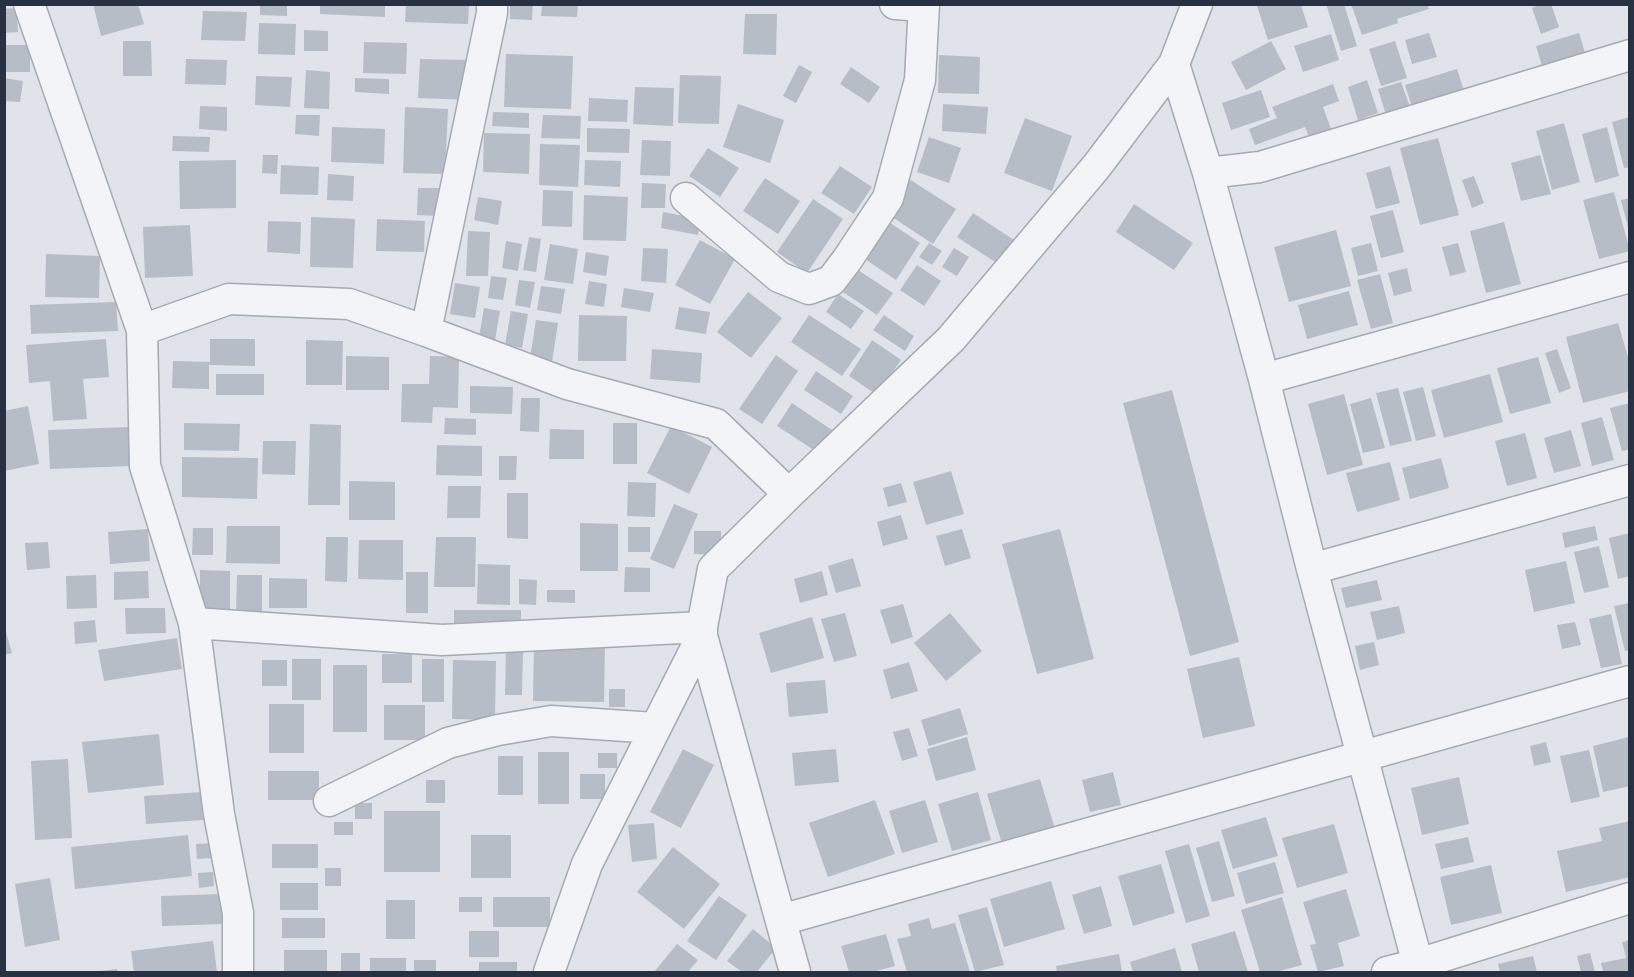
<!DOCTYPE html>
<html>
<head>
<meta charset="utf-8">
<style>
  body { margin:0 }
  #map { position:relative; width:1634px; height:977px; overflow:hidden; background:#e0e3e9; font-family:"DM Sans",sans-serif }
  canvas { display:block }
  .frame { position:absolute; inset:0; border:6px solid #283141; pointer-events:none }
</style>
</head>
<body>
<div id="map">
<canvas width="1634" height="977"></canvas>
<div class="frame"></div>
</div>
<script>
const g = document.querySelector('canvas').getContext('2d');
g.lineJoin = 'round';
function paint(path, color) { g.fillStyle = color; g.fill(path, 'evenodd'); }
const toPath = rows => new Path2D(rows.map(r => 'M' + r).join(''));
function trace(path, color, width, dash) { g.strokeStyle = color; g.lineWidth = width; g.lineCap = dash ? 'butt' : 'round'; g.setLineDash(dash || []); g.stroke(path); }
paint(toPath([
  [93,4,138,4,144,24,101,36],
  [260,4,287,4,287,16,260,15],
  [320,4,385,4,385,17,320,14],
  [406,4,469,4,468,24,405,22],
  [510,4,533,4,532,20,510,19],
  [542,4,578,4,577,17,541,16],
  [1326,4,1344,4,1357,46,1341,51],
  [1351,4,1427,4,1429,9,1397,19,1398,23,1362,35],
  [1540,4,1551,4,1559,27,1541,34,1532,8],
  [1261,5,1301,5,1308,27,1268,40,1257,6],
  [16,8,18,32,4,33,4,9],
  [203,11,247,12,245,41,201,40],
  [745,14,777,14,776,55,743,54],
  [259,23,296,24,295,55,258,54],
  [304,30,328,31,328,51,304,51],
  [1429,33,1437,57,1412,64,1405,40],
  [1579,33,1586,56,1543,69,1536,46],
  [1331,34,1339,60,1303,72,1294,46],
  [123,41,151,41,152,76,123,76],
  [1271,41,1286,69,1246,90,1231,62],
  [1395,41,1407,78,1381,86,1369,49],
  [364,42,407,43,406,74,363,73],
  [4,45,30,45,30,72,4,72],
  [506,54,573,56,571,109,504,107],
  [939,55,980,57,979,94,938,93],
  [186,59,227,60,226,85,185,84],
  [420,59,471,60,470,100,418,98],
  [799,65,812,72,796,103,783,96],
  [851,67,880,87,869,103,840,84],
  [1457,69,1464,91,1412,107,1405,85],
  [306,70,330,72,329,109,304,108],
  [680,75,721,76,719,124,678,123],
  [256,76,292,77,290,107,255,105],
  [4,78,23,81,20,102,4,101],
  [355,78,389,79,389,94,355,92],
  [1367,80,1378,113,1358,120,1348,87],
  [1401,82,1410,107,1386,115,1378,89],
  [1333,84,1339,101,1323,107,1332,132,1310,140,1305,127,1255,145,1249,129,1277,118,1272,107],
  [635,87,674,88,673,126,633,124],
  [1261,90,1270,117,1231,130,1222,103],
  [589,98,628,100,627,122,588,121],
  [738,104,784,120,770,163,723,147],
  [943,104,988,107,986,134,942,131],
  [200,106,227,107,227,131,199,129],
  [405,107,448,109,445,174,403,173],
  [493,112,529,113,529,128,492,126],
  [296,115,320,115,319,136,295,134],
  [543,115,581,116,580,139,541,138],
  [1630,117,1630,167,1624,168,1612,122],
  [1025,118,1072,136,1052,191,1004,173],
  [1564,123,1580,182,1552,190,1536,131],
  [332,127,385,129,384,164,331,162],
  [1607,127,1619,176,1595,183,1582,134],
  [587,128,630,129,629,153,587,152],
  [484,133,530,134,529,174,483,172],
  [173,136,210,137,209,152,172,151],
  [929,137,961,148,949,183,917,172],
  [1438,138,1459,215,1420,225,1400,148],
  [642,140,671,141,670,176,640,175],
  [540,144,580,145,578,187,539,185],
  [708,148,739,168,720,197,689,176],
  [263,155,278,155,277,174,262,173],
  [1540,155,1551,194,1521,201,1511,163],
  [236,160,236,208,180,209,179,161],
  [585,160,621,161,620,187,584,185],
  [281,165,319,167,318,195,280,194],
  [840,166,872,187,854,214,821,193],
  [1390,166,1400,203,1376,209,1366,173],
  [328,174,354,176,353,201,327,200],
  [1474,176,1484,203,1472,208,1462,180],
  [765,178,800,201,778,234,743,211],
  [909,179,956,209,933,244,886,213],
  [642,183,666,184,665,208,641,208],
  [418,188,439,188,438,216,417,215],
  [543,190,573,191,572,227,542,226],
  [1614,192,1630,251,1599,259,1583,200],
  [584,195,628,197,626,241,583,240],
  [478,197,502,201,498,225,474,220],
  [1630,198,1630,231,1629,231,1621,200],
  [813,199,843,219,807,273,777,252],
  [1134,204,1193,243,1174,270,1116,232],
  [1393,210,1404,252,1381,258,1370,216],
  [663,212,701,219,698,235,661,228],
  [973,213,1014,240,998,264,957,237],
  [311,217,355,219,353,268,310,267],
  [377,219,425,221,424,252,376,251],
  [268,221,301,222,300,254,267,252],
  [889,222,920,243,896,280,865,259],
  [1504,222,1521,284,1486,293,1470,231],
  [190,225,193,276,145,278,143,227],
  [1336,230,1351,286,1289,302,1274,247],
  [468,231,490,232,488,276,466,276],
  [529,237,541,239,536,272,523,270],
  [700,240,735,259,710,304,675,285],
  [506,241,522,244,518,271,502,268],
  [929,243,942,251,932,265,919,257],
  [1371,243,1378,271,1358,276,1351,248],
  [1458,243,1466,272,1450,276,1442,247],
  [550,244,578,249,573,284,544,280],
  [643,248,668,249,666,283,641,281],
  [954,248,969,257,957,276,942,267],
  [586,252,609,256,606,276,583,272],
  [46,254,100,256,99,298,45,297],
  [917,265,941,281,924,306,900,290],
  [1407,268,1412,291,1394,296,1388,273],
  [858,270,893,293,877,315,843,292],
  [1380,274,1393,323,1371,329,1357,280],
  [491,276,507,278,503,300,488,298],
  [519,280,535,282,530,308,515,305],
  [589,281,607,284,604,307,585,304],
  [455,283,480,287,475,318,450,314],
  [541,286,565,289,561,314,537,310],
  [624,288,654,293,650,312,621,307],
  [1349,291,1358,325,1307,339,1298,305],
  [748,292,782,318,751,358,717,332],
  [838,294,864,311,851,329,826,312],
  [116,302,118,331,31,334,30,305],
  [679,307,710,312,706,334,675,329],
  [484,308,500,311,494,346,478,343],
  [511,311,528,314,522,348,505,345],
  [579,315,627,316,626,361,578,361],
  [809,315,861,349,842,376,791,342],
  [884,315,914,336,905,351,873,330],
  [536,320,558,323,552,362,530,358],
  [1618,323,1630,364,1630,391,1583,403,1566,337],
  [106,339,109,377,83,379,87,419,53,421,50,381,29,383,26,345],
  [210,339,255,339,255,366,209,365,209,389,172,388,173,361,210,362],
  [306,340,343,341,342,385,306,385],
  [872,340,901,360,877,395,849,376],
  [652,349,702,353,700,383,650,379],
  [1557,349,1571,388,1559,393,1545,353],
  [776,355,798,371,762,424,739,409],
  [346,356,389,357,389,390,346,390],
  [430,356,459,357,458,408,433,407,432,423,401,422,402,384,429,384],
  [1538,357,1551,403,1510,414,1497,368],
  [816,371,853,396,841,414,804,390],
  [216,374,264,374,264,395,216,395],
  [1490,374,1503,422,1444,438,1431,390],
  [470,386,513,387,512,414,470,413],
  [1423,387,1436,436,1416,441,1403,392],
  [1398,388,1412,441,1390,446,1376,393],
  [1172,390,1239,642,1190,656,1123,403],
  [1344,394,1363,465,1327,475,1308,404],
  [521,398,540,398,539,432,520,431],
  [1371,398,1385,448,1363,453,1350,404],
  [792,403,832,430,817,452,777,426],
  [1630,403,1630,449,1622,451,1610,408],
  [28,406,39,464,4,471,4,411],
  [1602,417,1614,460,1592,466,1581,423],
  [445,418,476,419,476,435,444,434],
  [184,423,240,424,239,451,184,450],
  [613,423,637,423,637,464,613,464],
  [310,424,341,425,340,505,308,505],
  [671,426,712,447,689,494,647,473],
  [129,427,130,466,50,469,48,430],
  [550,429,584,430,584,459,549,459],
  [1571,430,1581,466,1554,473,1544,438],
  [1525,433,1537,478,1507,486,1495,441],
  [263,441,296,441,295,475,262,474],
  [437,445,482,446,482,476,436,475],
  [499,456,517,456,516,480,499,480],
  [182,457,258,458,257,499,182,497],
  [1441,458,1449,488,1410,499,1402,468],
  [1390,462,1400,500,1357,512,1346,473],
  [951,471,964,514,926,525,913,482],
  [349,481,395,482,395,520,349,520],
  [628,482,656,483,655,517,627,516],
  [901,483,907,502,888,507,883,488],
  [448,486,481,486,480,518,447,518],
  [507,493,528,493,528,539,507,538],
  [674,504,698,514,674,569,650,559],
  [901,515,908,539,883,546,877,522],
  [580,523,618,524,618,571,580,571],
  [227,526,280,526,280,564,226,563],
  [1595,526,1598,540,1565,548,1562,533],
  [628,527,650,527,650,552,628,552],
  [193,528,213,528,213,555,192,555],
  [148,529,150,561,110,564,108,532],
  [962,529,971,558,945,566,936,536],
  [1060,529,1094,659,1037,674,1002,544],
  [694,531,721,531,721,555,694,554],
  [1630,533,1630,576,1618,579,1609,538],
  [326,537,348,537,347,582,325,581],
  [436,537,476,537,475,587,434,587],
  [359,540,403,540,403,580,358,579],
  [48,542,50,568,27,570,25,543],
  [1599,546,1609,587,1584,593,1574,552],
  [853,558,861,586,836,593,828,566],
  [1566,561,1575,603,1534,612,1525,570],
  [478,564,510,565,510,605,477,604],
  [625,567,650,568,650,592,624,592],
  [200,570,230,571,230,610,200,610],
  [148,571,149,598,114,600,114,572],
  [822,571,828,595,800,603,794,579],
  [406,572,428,572,428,613,406,613],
  [96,575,97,608,67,609,66,576],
  [237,575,262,575,262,615,236,614],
  [269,578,307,579,307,608,269,608],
  [519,579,537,580,536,605,519,604],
  [1377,580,1382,600,1346,608,1341,588],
  [547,590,575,590,575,603,547,602],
  [1630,603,1630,650,1625,651,1614,606],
  [903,604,913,637,891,644,880,610],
  [1399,606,1405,633,1377,640,1370,612],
  [125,608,165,608,166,633,126,634],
  [454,610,521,610,521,633,454,633],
  [845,613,857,656,834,662,821,619],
  [950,613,982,651,946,681,914,643],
  [1611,614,1622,664,1601,668,1589,619],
  [812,617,824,658,771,673,759,633],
  [95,620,97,642,75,644,74,622],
  [1575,622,1581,645,1562,649,1557,625],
  [4,625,12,653,4,655],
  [177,638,182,669,104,681,98,650],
  [534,641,605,642,604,702,533,701],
  [1374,642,1379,665,1360,670,1355,646],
  [506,648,523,648,522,695,505,695],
  [382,654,412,654,412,683,382,683],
  [1239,657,1255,726,1203,738,1187,669],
  [292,659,321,659,321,700,292,700],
  [422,659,444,659,444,702,422,702],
  [262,660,287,660,287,686,262,686],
  [453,660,496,661,495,720,452,719],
  [909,662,918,691,891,699,883,670],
  [333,665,367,665,367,732,333,732],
  [825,680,828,713,789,717,786,683],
  [609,689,625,689,625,707,609,707],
  [269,704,304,704,304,753,269,753],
  [384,705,425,705,425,740,384,740],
  [960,708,968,734,929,746,921,720],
  [909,728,918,756,902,761,893,732],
  [159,734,164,785,88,793,82,742],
  [967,737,976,770,936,781,927,749],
  [1629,737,1630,786,1603,792,1593,746],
  [1546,742,1551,762,1534,766,1530,746],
  [683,749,714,765,681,828,650,812],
  [836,749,839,782,795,786,792,753],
  [1589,750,1600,797,1571,803,1560,756],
  [538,752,569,752,569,804,538,804],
  [598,753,617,753,617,768,598,768],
  [498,756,523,756,523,795,498,795],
  [68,759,72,838,35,840,31,761],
  [268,771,319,771,319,800,268,800],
  [1113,772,1121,805,1090,812,1082,780],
  [580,774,605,774,605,799,580,799],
  [1459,777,1469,824,1422,835,1411,788],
  [1040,779,1055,829,1002,844,987,794],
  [426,780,445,780,445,803,426,803],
  [201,792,203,820,146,824,144,796],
  [978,792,991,840,952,851,938,804],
  [875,800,895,854,828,877,809,823],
  [925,800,938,842,902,853,889,811],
  [355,803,372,803,372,819,355,819],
  [384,811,440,811,440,872,384,872],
  [1266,817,1278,856,1233,869,1221,830],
  [1630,821,1630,877,1566,892,1557,851,1602,841,1599,828],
  [334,822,353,822,353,835,334,835],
  [654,823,657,859,632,862,628,825],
  [1334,824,1348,873,1297,888,1282,838],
  [188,835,192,876,75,889,71,847],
  [471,835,511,835,511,878,471,878],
  [1468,837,1474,862,1441,869,1435,844],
  [1219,841,1235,896,1212,902,1196,848],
  [213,843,214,858,197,859,196,844],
  [272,844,318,844,318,868,272,868],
  [1189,844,1210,916,1186,923,1165,851],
  [673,847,720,884,684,929,637,892],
  [1275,862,1284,893,1246,904,1237,873],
  [1161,864,1175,913,1133,926,1118,876],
  [1491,865,1502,913,1451,925,1440,877],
  [325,868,341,868,341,886,325,886],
  [213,872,214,886,199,888,198,873],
  [50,878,60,940,25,947,15,884],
  [1051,881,1065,929,1004,947,990,899],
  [280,883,318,883,318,910,280,910],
  [1101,886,1112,926,1084,934,1072,895],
  [1346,889,1360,936,1338,943,1344,966,1318,972,1310,945,1316,944,1303,902],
  [221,894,222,924,162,926,161,896],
  [719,896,747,915,716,960,687,941],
  [459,897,482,897,482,912,459,912],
  [493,897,550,897,550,927,493,927],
  [1282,897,1302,965,1276,972,1260,972,1241,910],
  [386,900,415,900,415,939,386,939],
  [987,907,1004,965,975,972,958,915],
  [282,918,325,918,325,938,282,938],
  [929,918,932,929,955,923,970,972,907,972,897,939,911,936,908,924],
  [753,929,776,948,757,972,742,972,727,961],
  [469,931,499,931,499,957,469,957],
  [1235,931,1248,972,1199,972,1191,944],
  [886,934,895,966,873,972,849,972,841,946],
  [1630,940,1630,972,1603,972,1601,963,1626,958,1622,942],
  [213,941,217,972,134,972,131,951],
  [677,944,698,960,688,972,654,972],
  [1175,948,1182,972,1133,972,1130,962],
  [284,950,327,950,327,972,284,972],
  [341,953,360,953,360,972,341,972],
  [1590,953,1595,972,1581,972,1577,956],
  [1119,954,1122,972,1057,972,1056,966],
  [1533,956,1537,972,1500,972,1498,964],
  [370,958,406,958,406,972,370,972],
  [414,960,436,960,436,972,414,972],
  [479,962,517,962,517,972,479,972],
  [117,969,118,972,99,972,99,971]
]), '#b7bdc6');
const minor = toPath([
  [29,4,142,330,145,466,194,623,219,814,238,913,238,972],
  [895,4,924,6],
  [1174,64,1208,173,1264,379,1312,569,1420,972],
  [1208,173,1260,167,1630,55],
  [686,198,779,277,809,289,831,281,847,260,888,198,920,80,924,4],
  [142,330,229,299,349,304,426,331,492,13,492,4],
  [426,331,567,384,716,424,789,494],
  [1264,379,1630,277],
  [1312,569,1630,480],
  [194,623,442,640,702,627],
  [329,801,448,743,498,730,551,721,655,728],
  [781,920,1630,681],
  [549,972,587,864,702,636],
  [795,972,702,636,702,627,713,569,789,494,951,339,1096,167,1174,64,1197,4],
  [1387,972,1418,964,1630,898]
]);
trace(minor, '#a5aab3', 33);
trace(minor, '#f3f4f7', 30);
</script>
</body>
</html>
